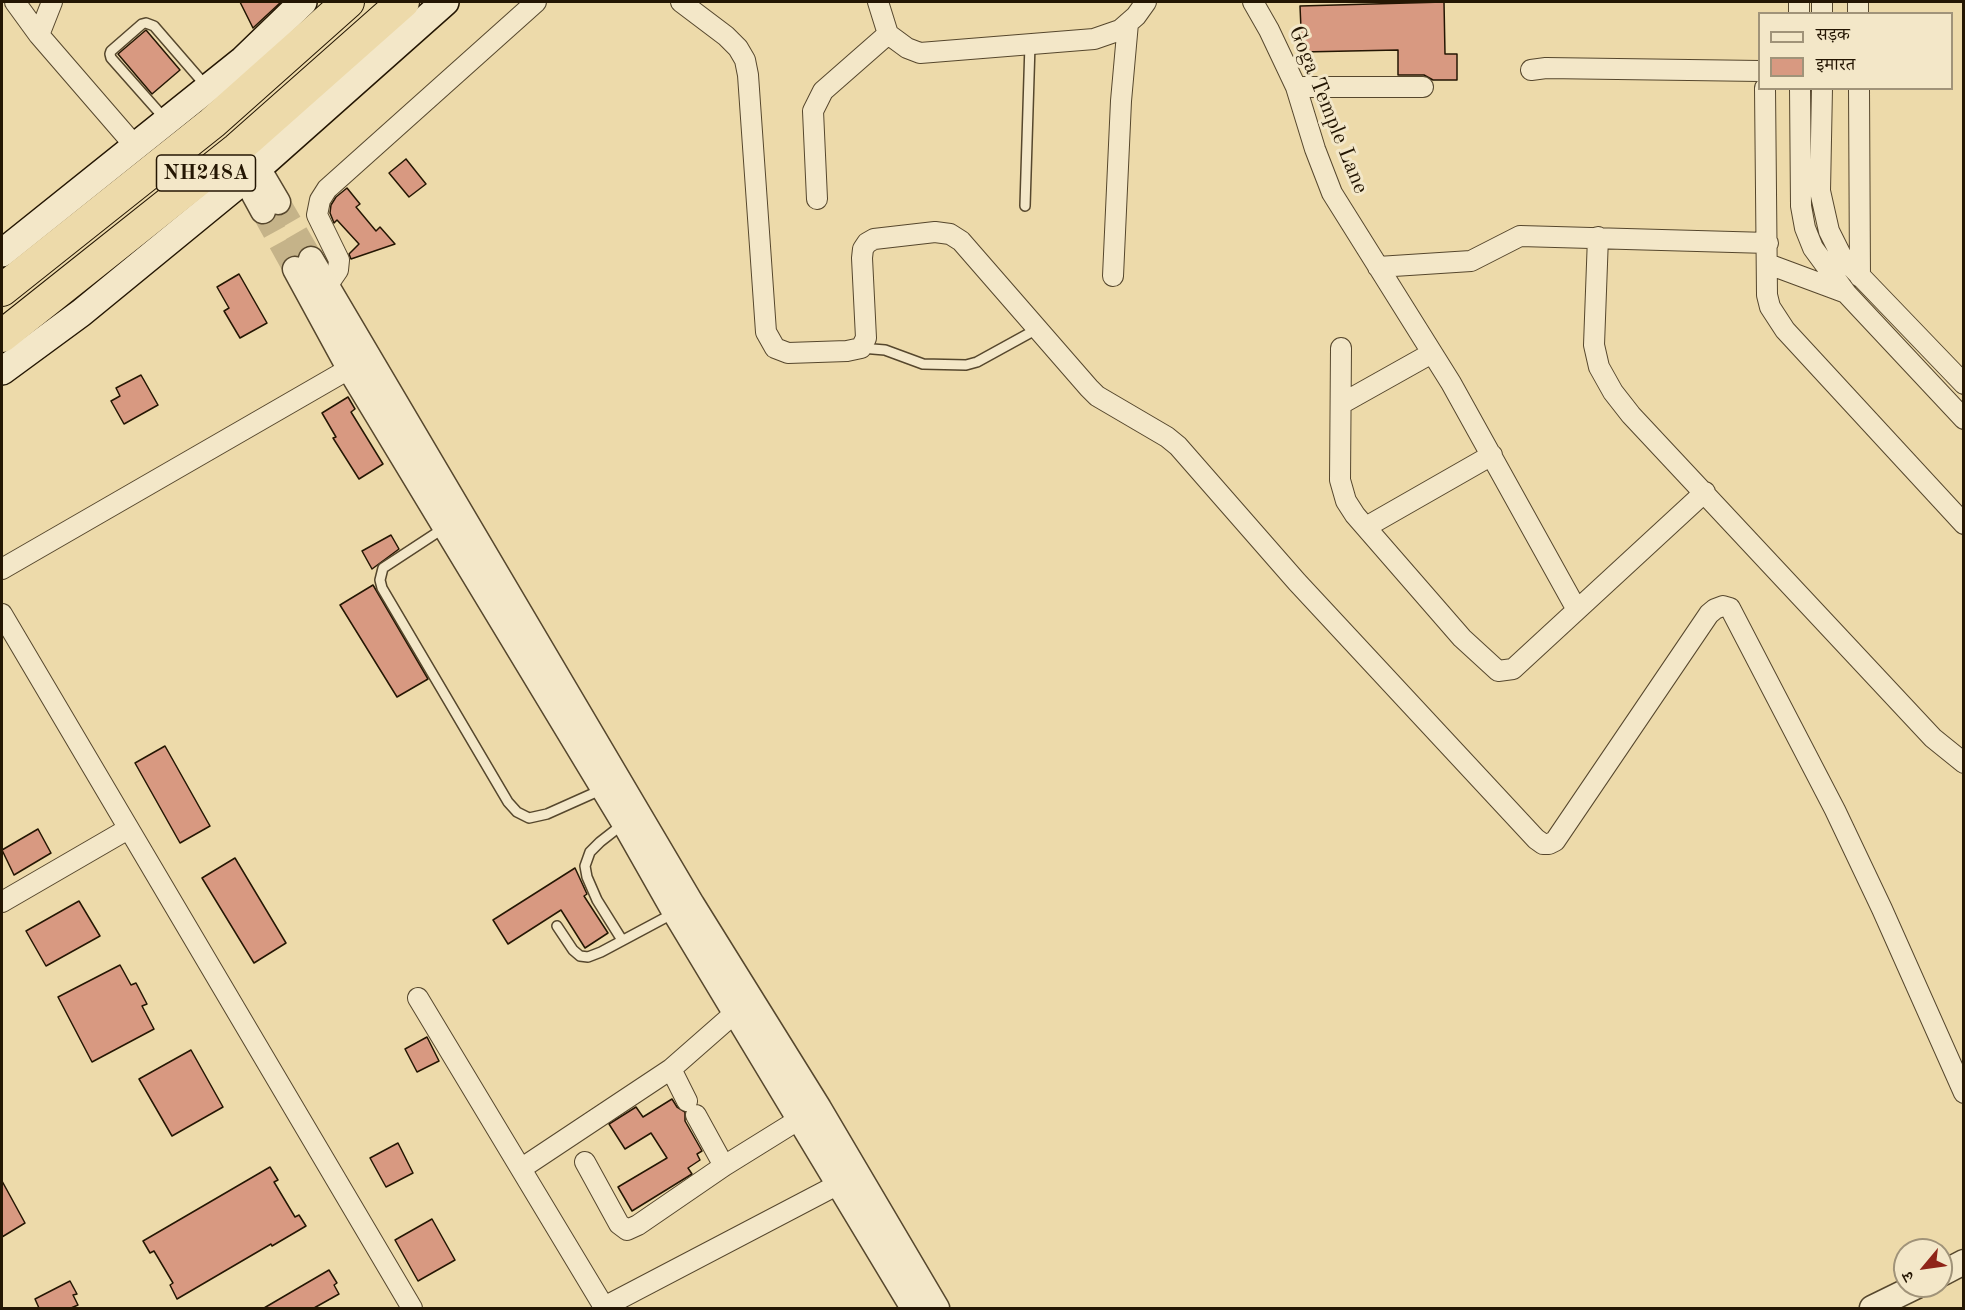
<!DOCTYPE html>
<html>
<head>
<meta charset="utf-8">
<style>
  body { margin:0 }
  #map { position:relative; width:1965px; height:1310px; overflow:hidden; background:#eddaaa; font-family:"Old Standard TT","Noto Serif Devanagari",serif }
  canvas { display:block }
  .frame { position:absolute; inset:0; border:3px solid #241603; pointer-events:none }
  .legend { position:absolute; left:1758px; top:12px; width:195px; height:78px; box-sizing:border-box; background:#f3e7c8; border:2px solid #a09379; margin:0; padding:8px 10px; list-style:none; font-size:18px; color:#241603 }
  .legend li { display:flex; align-items:center; gap:12px; height:30px }
  .legend b { width:30px; border:2px solid #a09379 }
  .north { position:absolute; left:1893px; top:1238px; width:60px; height:60px; box-sizing:border-box; background:#f3e7c8; border:2px solid #a09379; border-radius:50%; rotate:241deg; font-size:16px; font-weight:700; line-height:24px; text-align:center; color:#241603 }
  .north::after { content:''; display:block; margin:auto; width:21px; height:27px; background:#8f2418; clip-path:polygon(50% 0,100% 100%,50% 72%,0 100%) }
</style>
</head>
<body>
<div id="map">
<canvas width="1965" height="1310"></canvas>
<div class="frame"></div>
<ul class="legend">
<li><b style="height:8px;background:#f3e7c8"></b>सड़क</li>
<li><b style="height:16px;background:#d89981"></b>इमारत</li>
</ul>
<div class="north">उ</div>
</div>
<script>
const g = document.querySelector('canvas').getContext('2d');
g.lineJoin = 'round';
function paint(path, color) { g.fillStyle = color; g.fill(path, 'evenodd'); }
const toPath = rows => new Path2D(rows.map(r => 'M' + r).join(''));
function trace(path, color, width, dash) { g.strokeStyle = color; g.lineWidth = width; g.lineCap = dash ? 'butt' : 'round'; g.setLineDash(dash || []); g.stroke(path); }
function label(font, color, halo, rows, align = 'center') {
  g.font = font + ' "Old Standard TT",serif'; g.lineWidth = 6; g.setLineDash([]); g.textBaseline = 'middle'; g.strokeStyle = halo; g.fillStyle = color; for (const [text, x, y, turn = 0] of rows) {
    g.save(); g.translate(x, y); g.rotate((+turn || 0) * Math.PI / 180); g.textAlign = isNaN(turn) ? turn : align; if (halo) g.strokeText(text, 0, 0); g.fillText(text, 0, 0); g.restore();
  }
}
const building = toPath([
  [240,2,281,2,253,28,240,2],
  [1444,2,1445,54,1457,54,1457,80,1433,80,1424,75,1398,75,1398,50,1302,52,1300,6,1444,2],
  [146,30,180,70,152,94,118,54,146,30],
  [406,159,426,184,409,197,389,173,406,159],
  [347,188,360,204,356,207,376,231,380,227,395,244,351,259,349,254,359,244,337,220,334,223,330,213,331,205,336,197,347,188],
  [239,274,267,323,240,338,224,311,229,308,217,287,239,274],
  [141,375,158,405,124,424,111,401,120,396,116,388,141,375],
  [348,397,355,409,351,412,383,464,359,479,333,438,336,437,322,413,348,397],
  [391,535,399,549,372,569,362,551,391,535],
  [373,585,428,679,397,697,340,605,373,585],
  [165,746,210,826,180,843,135,763,165,746],
  [38,829,51,853,14,875,2,850,38,829],
  [235,858,286,943,254,963,202,878,235,858],
  [575,868,587,894,584,896,608,933,585,948,561,910,508,944,493,920,575,868],
  [79,901,100,936,46,966,26,931,79,901],
  [120,965,131,985,136,983,147,1004,142,1006,154,1029,92,1062,58,997,120,965],
  [427,1037,439,1061,417,1072,405,1049,427,1037],
  [191,1050,223,1107,172,1136,139,1079,191,1050],
  [672,1099,677,1107,685,1112,685,1121,702,1151,697,1154,700,1160,688,1168,692,1174,632,1211,618,1187,667,1158,651,1133,625,1149,609,1124,636,1107,643,1117,672,1099],
  [398,1143,413,1173,386,1187,370,1158,398,1143],
  [270,1167,278,1180,274,1182,295,1217,299,1215,306,1226,272,1246,271,1244,177,1299,170,1285,173,1283,154,1251,150,1253,143,1241,270,1167],
  [2,1181,25,1223,2,1237,2,1181],
  [432,1219,455,1260,418,1281,395,1240,432,1219],
  [329,1270,337,1283,334,1285,339,1294,314,1308,264,1308,329,1270],
  [70,1281,77,1294,73,1295,78,1305,71,1308,39,1308,35,1299,70,1281]
]);
paint(building, '#d89981');
trace(building, '#241603', 1.5);
trace(toPath([
  [278,202,311,259],
  [263,211,295,269]
]), '#c5b389', 24, [24, 12]);
const service = toPath([
  [165,119,111,58,110,54,111,51,142,24,146,23,154,26,206,86],
  [1025,206,1030,44],
  [861,348,885,350,923,364,966,365,977,362,1037,329],
  [444,528,383,568,380,580,382,588,508,802,517,812,529,818,547,814,603,789],
  [557,926,573,950,580,956,588,957,601,952,674,913],
  [622,940,597,900,587,877,585,866,590,852,600,842,623,824]
]);
const minor = toPath([
  [15,2,39,35,135,146],
  [681,2,726,36,738,48,745,60,748,75,766,332,775,348,788,353,847,351,861,348,866,338,862,258,863,249,867,243,874,239,935,232,950,234,961,241,1089,388,1097,396,1167,437,1178,446,1297,582,1536,839,1543,844,1549,844,1555,841,1709,614,1715,609,1723,606,1730,608,1835,810,1882,909,1964,1093],
  [878,2,888,34,907,48,920,53,1094,39,1120,30,1136,16,1146,2],
  [1253,2,1269,30,1296,87,1315,149,1332,193,1451,383,1577,610],
  [1799,2,1799,14],
  [1858,2,1858,14],
  [1822,14,1822,2],
  [39,35,52,2],
  [1531,70,1546,68,1760,71],
  [1296,87,1423,87],
  [1765,88,1767,295,1770,307,1785,330,1964,524],
  [1800,88,1801,206,1805,228,1813,248,1846,293,1964,419],
  [1822,88,1820,191,1829,231,1842,257,1964,384],
  [1859,88,1860,277],
  [817,199,813,111,823,91,888,34],
  [1598,237,1594,345,1599,367,1613,392,1631,415,1933,738,1964,763],
  [1768,264,1846,293],
  [1378,267,1471,261,1520,236,1768,243],
  [1113,276,1121,101,1128,23],
  [327,286,338,270,339,260,317,215,320,200,327,189,536,2],
  [1341,348,1340,480,1346,501,1355,515,1462,638,1498,671,1513,669,1705,492],
  [1341,404,1432,353],
  [1366,527,1492,455],
  [2,569,361,362],
  [2,614,412,1308],
  [2,902,128,829],
  [418,998,604,1307],
  [671,1069,687,1101],
  [696,1115,724,1166],
  [585,1162,619,1224,627,1230,638,1225,724,1166,811,1112],
  [522,1168,671,1069,736,1012],
  [602,1308,837,1185,851,1176]
]);
const tertiary = toPath([
  [258,168,278,202],
  [245,178,263,211],
  [311,259,692,904,819,1108,937,1308],
  [295,269,350,370,624,823,675,913,913,1308],
  [1941,1274,1964,1262],
  [1872,1308,1917,1286]
]);
const secondary = toPath([
  [2,253,243,60,303,2],
  [2,371,81,313,258,168,445,2]
]);
const trunk = toPath([
  [2,290,212,123,348,2],
  [2,336,237,149,403,2]
]);
trace(service, '#56472d', 12);
trace(minor, '#56472d', 22);
trace(tertiary, '#56472d', 27);
trace(secondary, '#241603', 30);
trace(trunk, '#241603', 34);
trace(service, '#f3e7c8', 9);
trace(minor, '#f3e7c8', 20);
trace(tertiary, '#f3e7c8', 24);
trace(secondary, '#f3e7c8', 27);
trace(trunk, '#eddaaa', 32);
for (const [x, y, w] of [
  [206,173,99]
]) { const box = new Path2D(); box.roundRect(x - w / 2, y - 18, w, 36, 4.5); g.fillStyle = '#f3e7c8'; g.fill(box); trace(box, '#241603', 1.5); }
label('bold 21px', '#241603', null, [
  ["NH248A",206,173]
]);
label('22px', '#241603', '#f3e7c8', [
  ["Goga Temple Lane",1328,110,68]
]);
</script>
</body>
</html>
